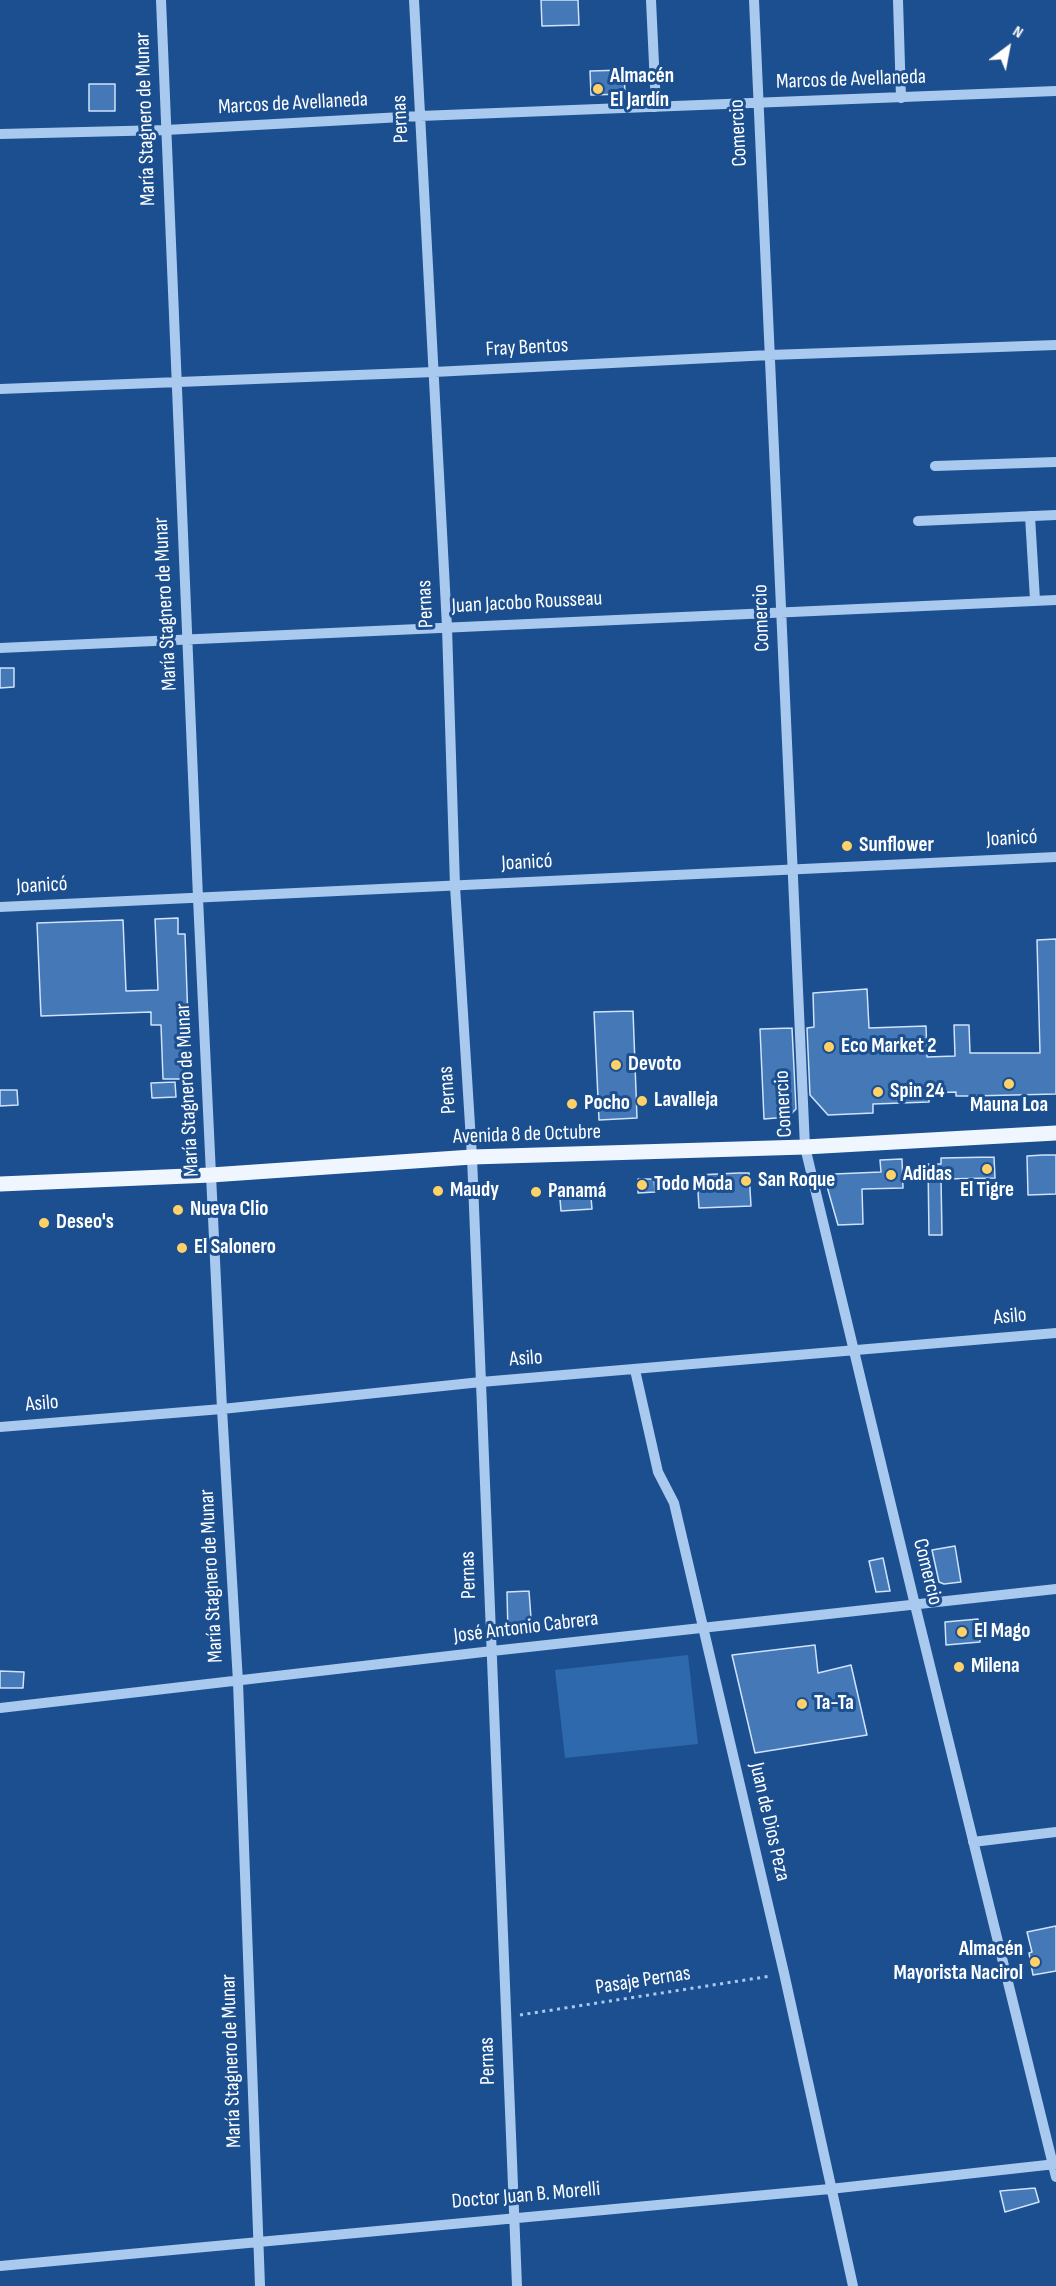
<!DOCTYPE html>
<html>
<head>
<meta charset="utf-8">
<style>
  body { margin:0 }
  #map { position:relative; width:1056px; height:2286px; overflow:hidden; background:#1b4f8f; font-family:"Sofia Sans Condensed",sans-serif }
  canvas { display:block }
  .north { position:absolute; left:978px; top:18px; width:60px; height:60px; -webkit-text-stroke:4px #1b4f8f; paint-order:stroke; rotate:32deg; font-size:16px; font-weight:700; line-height:24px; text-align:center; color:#fff }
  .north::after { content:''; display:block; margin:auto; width:21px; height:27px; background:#fff; clip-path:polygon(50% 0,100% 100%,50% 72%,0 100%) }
</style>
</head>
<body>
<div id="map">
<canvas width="1056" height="2286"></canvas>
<div class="north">N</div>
</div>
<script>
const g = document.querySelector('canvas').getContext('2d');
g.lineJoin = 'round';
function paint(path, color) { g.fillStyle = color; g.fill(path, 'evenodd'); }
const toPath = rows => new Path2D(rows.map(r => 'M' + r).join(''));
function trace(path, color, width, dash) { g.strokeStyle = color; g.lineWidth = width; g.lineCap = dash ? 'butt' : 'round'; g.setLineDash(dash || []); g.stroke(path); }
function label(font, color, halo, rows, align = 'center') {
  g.font = font + ' "Sofia Sans Condensed",sans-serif'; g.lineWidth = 6; g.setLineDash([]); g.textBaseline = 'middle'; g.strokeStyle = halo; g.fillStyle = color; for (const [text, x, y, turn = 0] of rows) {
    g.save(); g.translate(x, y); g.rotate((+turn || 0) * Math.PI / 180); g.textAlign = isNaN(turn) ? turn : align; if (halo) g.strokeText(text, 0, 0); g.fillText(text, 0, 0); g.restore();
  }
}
paint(toPath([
  [688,1655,698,1744,565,1758,555,1670]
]), '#2e69ad');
const building = toPath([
  [541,0,578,0,579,25,542,26,541,0],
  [624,70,625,94,591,95,590,71,624,70],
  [89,84,115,84,115,111,89,111,89,84],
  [0,668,14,668,14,687,0,688,0,668],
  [178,918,178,934,185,934,190,1079,163,1079,161,1025,151,1025,151,1012,41,1016,37,923,123,920,126,991,158,990,155,919,178,918],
  [1056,939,1056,1094,971,1096,956,1096,956,1092,929,1093,929,1102,873,1104,873,1113,828,1115,810,1095,807,1028,814,1027,813,993,867,989,869,1028,926,1026,927,1057,955,1056,954,1025,969,1025,970,1053,1040,1053,1037,940,1056,939],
  [633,1011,637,1118,599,1120,594,1012,633,1011],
  [792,1028,796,1109,788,1117,764,1119,760,1029,792,1028],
  [175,1082,176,1097,152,1098,151,1083,175,1082],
  [0,1090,17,1090,18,1105,0,1106,0,1090],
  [1043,1155,1056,1155,1056,1194,1028,1195,1027,1156,1043,1155],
  [994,1157,995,1178,941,1179,942,1235,929,1235,928,1164,941,1164,941,1158,994,1157],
  [902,1159,903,1188,862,1189,863,1224,838,1225,826,1183,834,1174,881,1172,880,1160,902,1159],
  [739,1173,749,1173,751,1206,699,1208,697,1175,739,1173],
  [638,1179,654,1179,655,1192,638,1193,638,1179],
  [590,1185,592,1209,561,1211,559,1187,590,1185],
  [955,1546,961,1582,944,1584,939,1582,932,1550,955,1546],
  [883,1558,890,1591,876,1592,869,1561,883,1558],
  [529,1591,532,1632,508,1634,507,1592,529,1591],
  [978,1619,980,1642,946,1645,945,1622,978,1619],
  [815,1645,818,1673,851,1665,867,1735,755,1753,732,1655,815,1645],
  [0,1671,24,1672,23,1688,0,1688,0,1671],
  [1056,1926,1056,1971,1033,1975,1029,1953,1032,1952,1027,1932,1056,1926],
  [1035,2188,1039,2202,1005,2212,1000,2191,1035,2188]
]);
paint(building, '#4478b7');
trace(building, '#cfe3fa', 1.5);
trace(toPath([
  [520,2015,771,1976]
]), '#a9c9ee', 3, [3, 4.5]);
trace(toPath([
  [161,0,198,898,222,1409,238,1682,260,2286],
  [414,0,447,627,455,886,472,1157,517,2286],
  [651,0,656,107],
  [754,0,805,1147,915,1605,1056,2177],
  [898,0,901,98],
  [0,134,166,130,420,116,1056,91],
  [0,389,434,372,770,355,1056,345],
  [935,466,1056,462],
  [1030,516,1035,600],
  [918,521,1056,515],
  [0,648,1056,600],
  [0,907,1056,857],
  [635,1370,658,1472,674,1503,784,1973,853,2286],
  [0,1427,222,1409,481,1382,1056,1333],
  [0,1708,492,1651,1056,1589],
  [973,1842,1056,1832],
  [0,2266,830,2189,1056,2164]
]), '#a9c9ee', 10);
trace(toPath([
  [0,1184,211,1175,472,1157,805,1147,1056,1133]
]), '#f0f6ff', 15);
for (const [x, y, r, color] of [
  [598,89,6,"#ffd166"],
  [847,846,6,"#ffd166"],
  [829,1047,6,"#ffd166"],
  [616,1065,6,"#ffd166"],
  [1009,1084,6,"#ffd166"],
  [878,1092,6,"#ffd166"],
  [642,1101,6,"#ffd166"],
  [572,1104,6,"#ffd166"],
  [987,1169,6,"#ffd166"],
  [891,1175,6,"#ffd166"],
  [746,1181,6,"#ffd166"],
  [642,1185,6,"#ffd166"],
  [438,1191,6,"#ffd166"],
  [536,1192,6,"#ffd166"],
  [178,1210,6,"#ffd166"],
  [44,1223,6,"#ffd166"],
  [182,1248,6,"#ffd166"],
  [962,1632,6,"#ffd166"],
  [959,1667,6,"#ffd166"],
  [802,1704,6,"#ffd166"],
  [1035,1962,6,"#ffd166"]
]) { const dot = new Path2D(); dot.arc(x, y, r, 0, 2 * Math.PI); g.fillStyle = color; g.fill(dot); trace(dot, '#1b4f8f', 2); }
label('bold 21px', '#fff', '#1b4f8f', [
  ["Almacén",610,77],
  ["El Jardín",610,101],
  ["Sunflower",859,846],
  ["Eco Market 2",841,1047],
  ["Devoto",628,1065],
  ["Spin 24",890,1092],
  ["Lavalleja",654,1101],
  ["Pocho",584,1104],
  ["Mauna Loa",1009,1106,"center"],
  ["Adidas",903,1175],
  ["San Roque",758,1181],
  ["Todo Moda",654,1185],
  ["Maudy",450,1191],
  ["El Tigre",987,1191,"center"],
  ["Panamá",548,1192],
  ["Nueva Clio",190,1210],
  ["Deseo's",56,1223],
  ["El Salonero",194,1248],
  ["El Mago",974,1632],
  ["Milena",971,1667],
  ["Ta-Ta",814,1704],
  ["Almacén",1023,1950,"right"],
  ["Mayorista Nacirol",1023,1974,"right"]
], 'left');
label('21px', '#fff', '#1b4f8f', [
  ["Marcos de Avellaneda",851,80,-2],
  ["Marcos de Avellaneda",293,104,-3],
  ["María Stagnero de Munar",146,119,-92],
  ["Pernas",401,119,-93],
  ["Comercio",739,133,-93],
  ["Fray Bentos",527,348,-3],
  ["Juan Jacobo Rousseau",527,603,-3],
  ["María Stagnero de Munar",166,604,-93],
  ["Pernas",426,604,-93],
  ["Comercio",762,618,-92],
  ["Joanicó",1012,839,-3],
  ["Joanicó",527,863,-3],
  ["Joanicó",42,886,-3],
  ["María Stagnero de Munar",188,1090,-93],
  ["Pernas",448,1090,-94],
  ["Comercio",784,1104,-93],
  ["Avenida 8 de Octubre",527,1135,-2],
  ["Asilo",1010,1317,-5],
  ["Asilo",526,1359,-4],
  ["Asilo",42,1404,-5],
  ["Comercio",927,1572,76],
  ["Pernas",469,1575,-92],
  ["María Stagnero de Munar",212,1576,-93],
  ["José Antonio Cabrera",526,1628,-7],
  ["Juan de Dios Peza",769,1822,77],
  ["Pasaje Pernas",643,1981,-9],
  ["María Stagnero de Munar",232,2061,-92],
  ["Pernas",488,2061,-92],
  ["Doctor Juan B. Morelli",526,2196,-5]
]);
</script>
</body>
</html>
